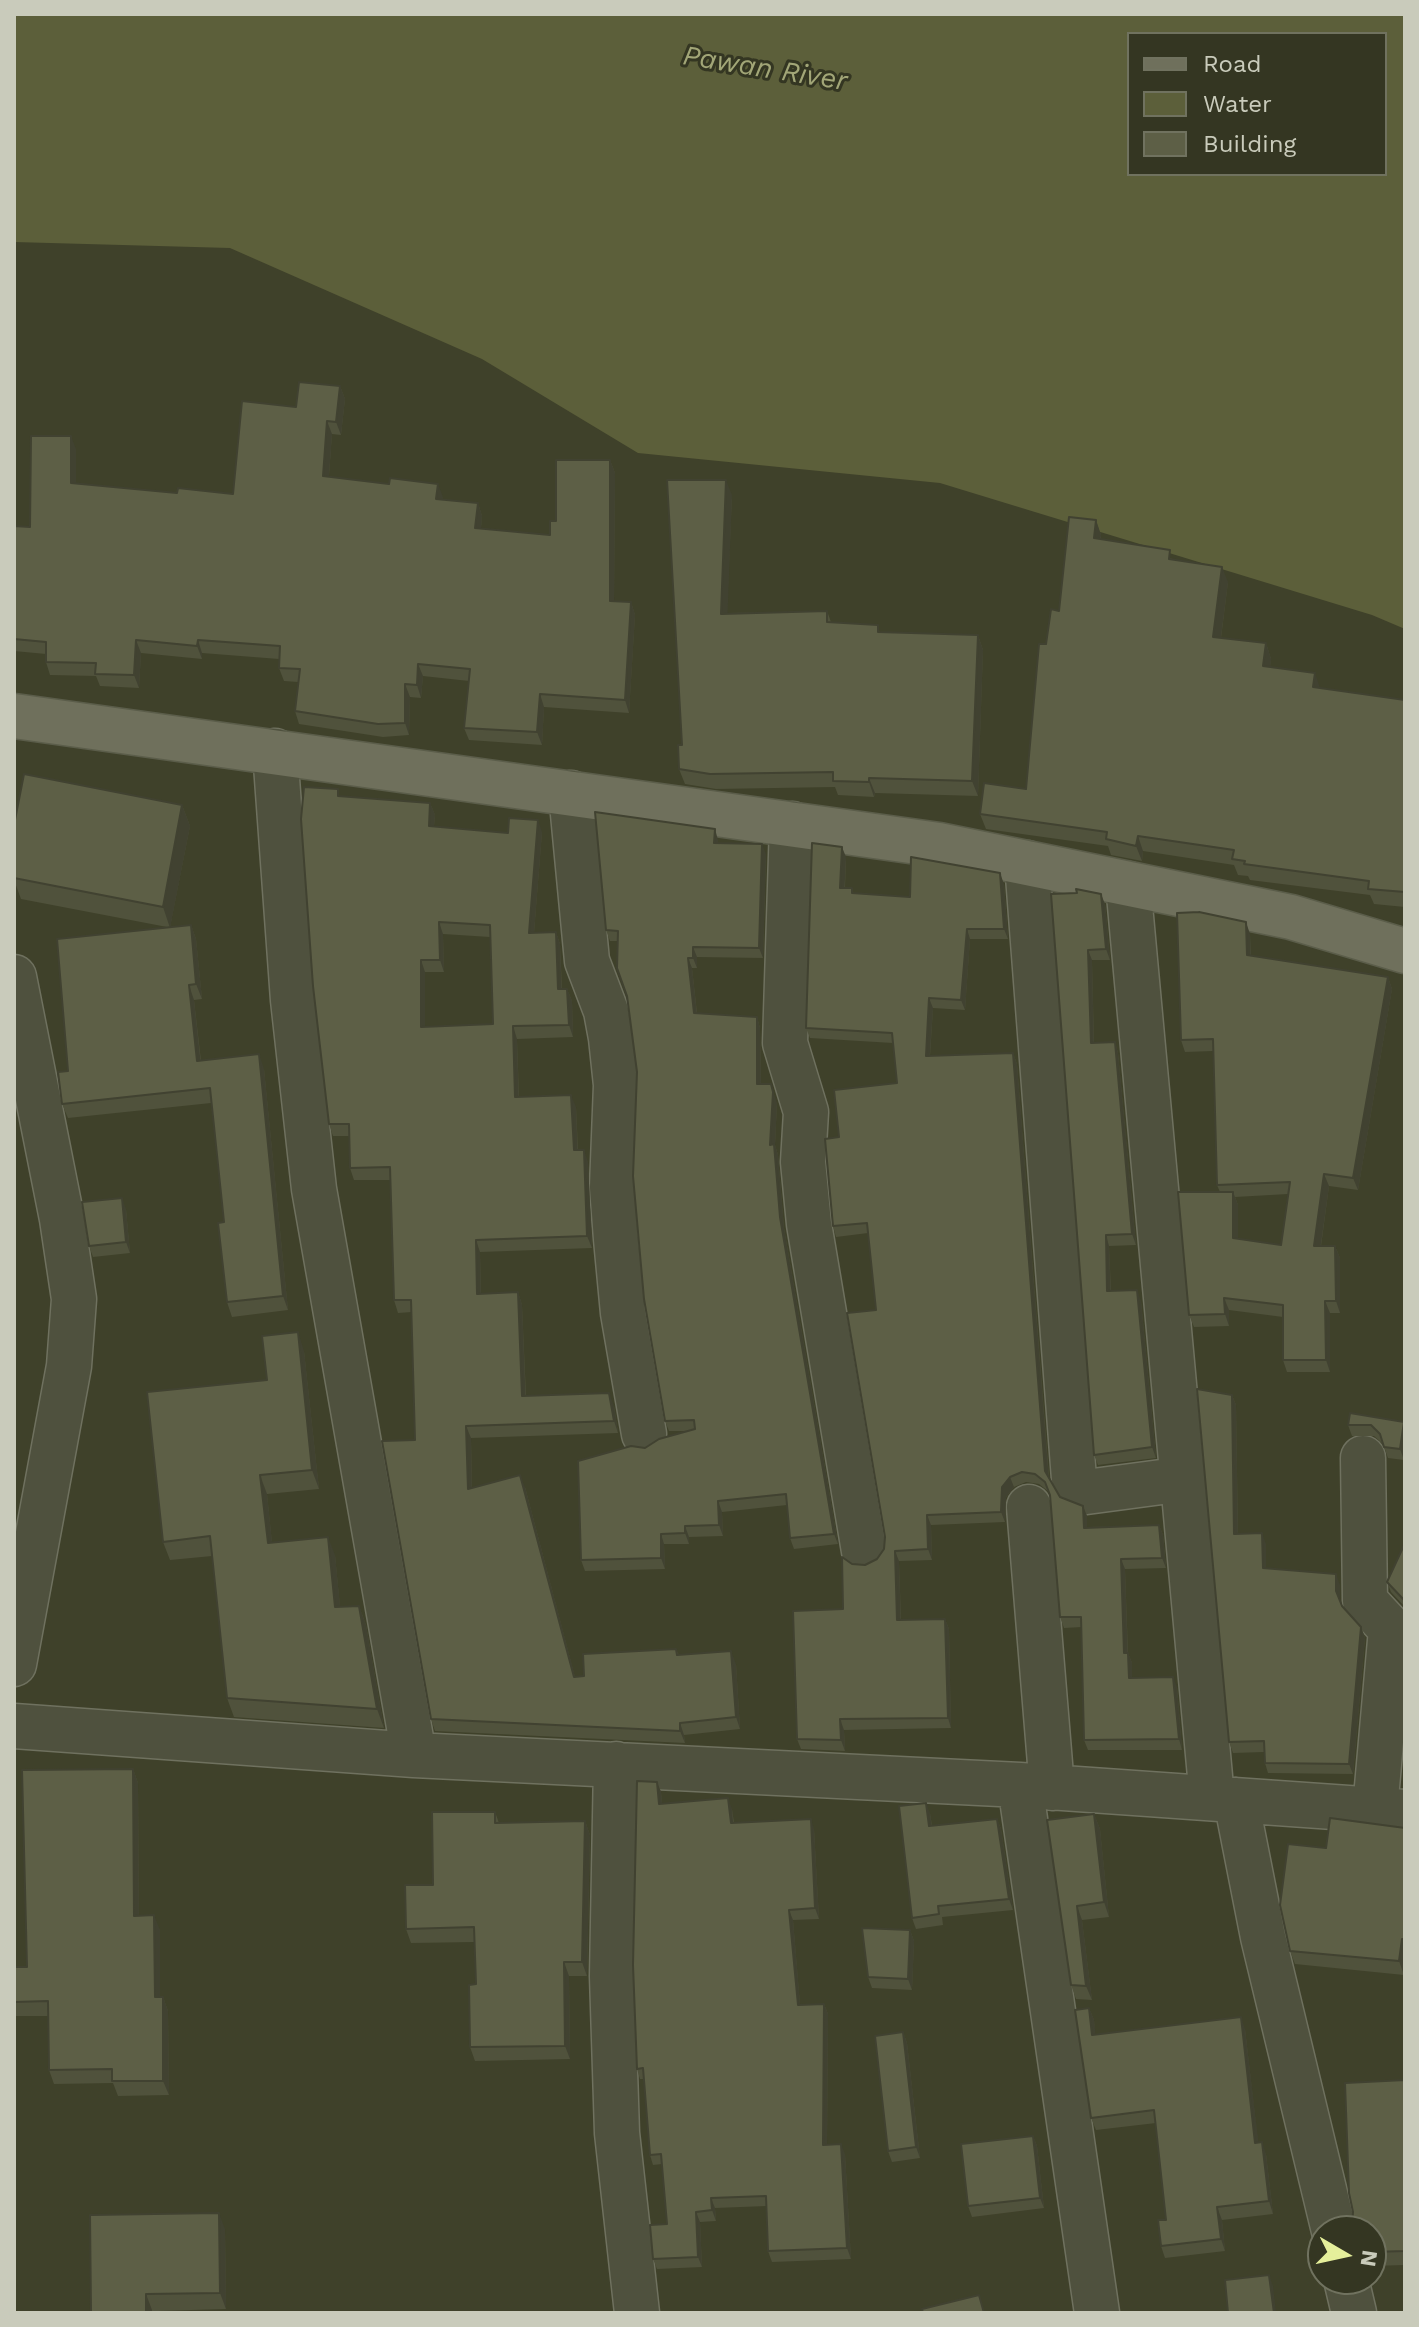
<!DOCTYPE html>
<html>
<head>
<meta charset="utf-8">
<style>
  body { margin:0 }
  #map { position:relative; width:1419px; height:2327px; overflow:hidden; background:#3f412a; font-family:"Work Sans",sans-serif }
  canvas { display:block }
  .frame { position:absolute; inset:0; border:16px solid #c9cbbb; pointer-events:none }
  .legend { position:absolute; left:1127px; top:32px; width:260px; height:144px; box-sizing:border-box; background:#343622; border:2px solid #70725f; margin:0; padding:10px 14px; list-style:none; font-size:24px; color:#c9cbbb }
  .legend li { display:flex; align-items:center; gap:16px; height:40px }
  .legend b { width:40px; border:2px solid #70725f }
  .north { position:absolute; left:1307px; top:2215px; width:80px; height:80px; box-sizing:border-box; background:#343622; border:2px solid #70725f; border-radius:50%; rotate:99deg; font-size:22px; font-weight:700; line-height:32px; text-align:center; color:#c9cbbb }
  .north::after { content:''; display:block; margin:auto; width:28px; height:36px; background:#e5ef9b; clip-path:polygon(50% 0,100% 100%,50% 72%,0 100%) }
</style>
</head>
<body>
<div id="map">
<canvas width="1419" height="2327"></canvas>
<div class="frame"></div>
<ul class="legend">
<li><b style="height:10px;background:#6f705c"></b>Road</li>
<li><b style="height:22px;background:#5c5f3a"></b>Water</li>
<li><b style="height:22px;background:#5d5f46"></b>Building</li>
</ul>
<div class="north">N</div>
</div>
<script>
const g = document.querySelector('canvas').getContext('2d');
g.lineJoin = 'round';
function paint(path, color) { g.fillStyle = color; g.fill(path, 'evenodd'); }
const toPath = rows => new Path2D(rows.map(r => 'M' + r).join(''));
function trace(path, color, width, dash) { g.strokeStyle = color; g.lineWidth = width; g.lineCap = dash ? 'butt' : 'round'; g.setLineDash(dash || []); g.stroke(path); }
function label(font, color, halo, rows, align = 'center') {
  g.font = font + ' "Work Sans",sans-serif'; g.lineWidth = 6; g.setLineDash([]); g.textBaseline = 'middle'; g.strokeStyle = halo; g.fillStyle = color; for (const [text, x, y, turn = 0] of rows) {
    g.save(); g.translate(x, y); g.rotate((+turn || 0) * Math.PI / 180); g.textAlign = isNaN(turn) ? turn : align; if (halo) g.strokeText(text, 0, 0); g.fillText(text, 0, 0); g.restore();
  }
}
paint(toPath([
  [14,14,1405,14,1405,629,1372,615,940,483,638,453,482,359,230,248,14,242],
  [1129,34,1385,34,1385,174,1129,174]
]), '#5c5f3a');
const minor = toPath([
  [275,751,293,1000,314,1189,414,1755],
  [571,793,587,961,606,1011,611,1038,616,1085,612,1187,616,1239,623,1313,644,1434],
  [792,824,785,1043,806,1112,803,1162,809,1224,864,1551],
  [1027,863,1074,1479,1078,1487,1086,1492,1184,1479],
  [1128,884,1212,1798],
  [14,977,62,1219,74,1299,69,1366,14,1664],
  [1363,1458,1365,1601,1391,1629,1375,1809],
  [1029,1507,1052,1788],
  [14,1726,414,1755,1020,1785,1405,1812],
  [616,1764,612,1976,617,2133,637,2313],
  [1020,1785,1097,2313],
  [1236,1800,1263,1937,1334,2231],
  [1346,2279,1354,2313]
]);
const major = toPath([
  [14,716,939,845,1291,917,1405,951]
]);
trace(minor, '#6f715f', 47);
trace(major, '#5b5d4a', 47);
trace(minor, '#4f513e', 44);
trace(major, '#6f705c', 44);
paint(toPath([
  [340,386,345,399,341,435,332,434,329,476,443,497,442,499,478,503,482,516,481,528,550,535,556,521,610,460,615,473,614,601,631,602,635,615,629,713,544,707,542,745,469,740,464,728,469,681,423,676,421,698,410,697,409,735,383,737,299,724,295,711,298,682,284,681,279,668,279,659,202,653,202,659,141,653,139,688,100,686,96,676,50,675,46,662,46,654,14,651,14,526,30,527,76,449,76,483,177,493,233,494,296,407],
  [732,495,727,613,827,611,831,622,881,632,978,635,983,650,978,796,875,793,874,797,838,795,835,787,716,789,685,784,679,769,682,745],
  [1096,520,1101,535,1101,539,1173,559,1228,582,1221,638,1266,643,1271,659,1270,667,1320,688,1405,700,1405,907,1374,904,1370,895,1250,880,1248,876,1238,875,1234,865,1143,851,1142,861,1111,855,1108,846,986,829,980,814,1026,789,1046,644],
  [341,796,430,803,435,815,434,826,508,833,542,832,534,933,556,932,560,944,562,989,567,989,572,1001,573,1037,517,1039,519,1097,576,1107,578,1150,588,1162,592,1248,480,1252,481,1294,518,1292,522,1305,526,1396,614,1406,618,1433,471,1438,472,1488,525,1487,575,1677,584,1676,676,1649,679,1655,736,1664,740,1729,684,1735,685,1743,435,1731,431,1719,415,1440,412,1312,398,1313,394,1300,390,1180,354,1180,350,1168,349,1136,333,1136,329,1124],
  [443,934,490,937,493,1024,425,1027,425,972,444,972],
  [182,805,190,826,170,927,191,925,196,939,202,999,194,1000,201,1061,264,1069,288,1310,232,1317,227,1302,224,1222,211,1103,68,1118,62,1104,68,1071,167,927,21,899,14,880,14,825],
  [718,840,718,843,766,854,763,958,697,957,697,968,692,968,697,1013,757,1017,760,1028,761,1084,777,1103,775,1145,778,1155,784,1228,838,1544,794,1549,790,1538,787,1505,722,1512,723,1536,689,1537,689,1544,664,1544,665,1569,585,1571,581,1560,645,1448,688,1431,669,1431,665,1421,637,1072,627,996,617,941,610,941,606,930],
  [846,857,845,888,854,893,910,897,1004,884,1008,939,970,939,965,1010,933,1008,930,1056,1013,1053,1017,1064,1049,1477,1060,1497,1083,1506,1087,1516,1087,1527,1159,1525,1163,1535,1166,1568,1125,1569,1128,1653,1132,1663,1132,1678,1177,1687,1182,1750,1088,1750,1084,1740,1082,1627,1064,1628,1060,1617,1050,1495,1049,1492,1039,1484,1026,1482,1014,1487,1006,1497,1005,1522,931,1525,932,1560,899,1561,901,1620,945,1619,949,1629,951,1728,844,1730,845,1751,801,1749,797,1739,843,1609,852,1564,865,1565,877,1559,884,1549,885,1537,876,1310,868,1233,836,1237,833,1226,839,1137,897,1083,893,1043,810,1038,806,1028],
  [1051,894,1105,904,1110,960,1092,960,1094,1043,1115,1042,1118,1053,1136,1245,1109,1246,1111,1291,1141,1301,1156,1458,1098,1465,1094,1455],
  [1250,934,1251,956,1388,977,1392,989,1358,1190,1329,1186,1321,1246,1335,1246,1340,1258,1340,1313,1330,1313,1330,1372,1287,1372,1283,1360,1283,1317,1229,1310,1229,1326,1194,1327,1189,1315,1220,1192,1217,1185,1213,1051,1185,1052,1181,1040],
  [1288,1194,1281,1245,1238,1239,1238,1205,1235,1197],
  [126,1209,130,1253,93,1257,89,1246],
  [304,1351,319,1489,267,1494,272,1543,335,1555,340,1607,359,1606,366,1625,384,1728,234,1717,227,1698,212,1556,170,1560,163,1542,267,1380],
  [1232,1395,1236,1405,1238,1534,1266,1544,1266,1568,1340,1585,1340,1601,1342,1606,1361,1627,1365,1638,1353,1774,1268,1773,1265,1763,1264,1752,1233,1753,1229,1742],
  [1404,1422,1405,1453,1404,1460,1388,1458,1383,1444,1374,1436,1352,1436,1348,1425],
  [1405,1543,1405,1607,1391,1592,1387,1582],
  [133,1769,138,1783,139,1915,160,1930,160,1997,163,1997,168,2011,169,2095,118,2096,113,2083,54,2084,49,2070,48,2016,14,2016,14,1967,27,1967],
  [657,1782,661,1792,662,1804,732,1809,734,1823,814,1829,819,1919,793,1920,800,2005,824,2004,828,2014,827,2145,845,2154,851,2259,772,2262,768,2251,767,2206,715,2208,716,2221,700,2222,702,2267,657,2269,653,2259,667,2224,662,2164,653,2165,650,2155,644,2079,640,2079,637,2069],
  [495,1812,499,1823,585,1821,590,1835,587,1976,569,1976,570,2059,475,2061,470,2047,476,1984,475,1942,411,1943,406,1929,433,1885],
  [930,1813,932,1826,997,1819,1001,1829,1013,1910,942,1917,943,1925,916,1929,912,1918],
  [1094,1814,1100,1829,1109,1917,1082,1920,1092,2000,1076,1999,1071,1985,1047,1820],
  [1405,1828,1405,1965,1404,1975,1295,1964,1290,1951,1326,1848],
  [910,1930,914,1941,912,1990,872,1988,868,1977],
  [1089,2008,1094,2020,1095,2035,1245,2029,1258,2142,1266,2154,1273,2214,1222,2220,1225,2251,1165,2258,1161,2246,1166,2220,1156,2123,1096,2130,1091,2118],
  [903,2032,907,2043,920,2158,892,2162,888,2151],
  [1405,2080,1405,2265,1371,2266,1371,2231],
  [1033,2136,1037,2146,1044,2208,972,2217,968,2206],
  [225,2229,226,2309,91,2313]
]), '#50523c');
paint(toPath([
  [340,386,345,399,341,435,336,422],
  [327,421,332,434,328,488,323,476],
  [71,436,76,449,76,495,71,483],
  [610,460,615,473,614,614,610,601],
  [726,480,732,495,727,629,721,614],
  [438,484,443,497,441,512,436,499],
  [478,503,482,516,480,540,475,528],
  [1096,520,1101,535,1099,554,1094,538],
  [1222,567,1228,582,1219,652,1213,637],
  [631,602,635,615,629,713,625,700],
  [978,635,983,650,978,796,972,781],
  [136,640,141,653,139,688,134,675],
  [198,640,202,653,202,659,197,646],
  [1266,643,1271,659,1269,682,1263,666],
  [418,664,423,676,421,698,417,685],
  [1315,673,1320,688,1313,687],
  [405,684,410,697,409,735,405,723],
  [540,694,544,707,542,745,537,732],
  [869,778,875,793,874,797,869,782],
  [430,803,435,815,433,838,429,826],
  [182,805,190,826,170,928,163,907],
  [538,820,542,832,533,945,529,933],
  [715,829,718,840,718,854,714,843],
  [1138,836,1143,851,1142,861,1136,846],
  [762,844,766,854,763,958,759,948],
  [842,847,846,857,844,898,840,888],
  [1000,873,1004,884,1008,939,1004,929],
  [1101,894,1105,904,1110,960,1106,949],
  [439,922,443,934,444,972,440,960],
  [1246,922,1250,934,1251,967,1247,955],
  [191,925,196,939,202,999,196,984],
  [967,929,970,939,965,1010,961,1000],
  [556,932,560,944,562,1002,558,989],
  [693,947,697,957,697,968,693,958],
  [1088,950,1092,960,1094,1054,1091,1043],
  [688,958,692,968,698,1024,694,1013],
  [421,960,425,972,425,1039,421,1027],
  [1388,977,1392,989,1358,1190,1353,1178],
  [189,985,194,1000,202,1075,197,1061],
  [567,989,572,1001,573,1037,569,1025],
  [929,998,933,1008,929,1066,926,1056],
  [757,1017,760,1028,761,1094,757,1084],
  [513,1026,517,1039,519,1109,515,1097],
  [1115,1042,1118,1053,1136,1245,1132,1234],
  [1013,1053,1017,1064,1049,1481,1045,1471],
  [259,1054,264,1069,288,1310,283,1296],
  [771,1084,777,1103,775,1145,778,1155,784,1228,838,1544,834,1534,780,1217,770,1145],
  [571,1095,576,1107,578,1162,574,1150],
  [584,1150,588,1162,592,1248,587,1236],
  [1324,1174,1329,1186,1319,1258,1314,1246],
  [1233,1192,1238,1205,1238,1250,1233,1238],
  [122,1198,126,1209,130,1253,126,1242],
  [1106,1235,1109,1246,1111,1301,1107,1291],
  [476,1240,480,1252,481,1306,477,1294],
  [1335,1246,1340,1258,1340,1313,1336,1301],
  [1137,1290,1141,1301,1156,1458,1152,1447],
  [518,1292,522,1305,526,1408,522,1396],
  [1224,1298,1229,1310,1229,1326,1225,1314],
  [1325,1301,1330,1313,1330,1372,1326,1360],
  [298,1332,304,1351,319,1489,312,1470],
  [609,1393,614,1406,618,1433,614,1421],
  [1232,1395,1236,1405,1238,1544,1234,1534],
  [1404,1422,1405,1453,1404,1460,1400,1449],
  [466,1426,471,1438,472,1502,468,1489],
  [260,1475,267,1494,274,1562,268,1543],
  [520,1475,525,1487,578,1689,574,1677],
  [1010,1477,1014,1487,1006,1497,1005,1522,1001,1512,1002,1487],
  [718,1501,722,1512,723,1536,719,1525],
  [1083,1506,1087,1516,1087,1538,1084,1528],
  [927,1515,931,1525,932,1560,928,1549],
  [1159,1525,1163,1535,1166,1568,1162,1558],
  [685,1526,689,1537,689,1544,685,1533],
  [1262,1533,1266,1544,1266,1579,1263,1568],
  [661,1534,664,1544,665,1569,661,1558],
  [328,1537,335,1555,342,1626,335,1607],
  [895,1551,899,1561,901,1631,897,1620],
  [1121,1559,1125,1569,1128,1663,1124,1653],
  [1336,1574,1340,1585,1340,1601,1336,1591],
  [359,1606,366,1625,384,1728,377,1709],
  [945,1619,949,1629,951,1728,948,1718],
  [1361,1627,1365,1638,1353,1774,1349,1764],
  [731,1651,736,1664,740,1729,736,1717],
  [1128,1653,1132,1663,1132,1688,1129,1678],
  [1173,1677,1177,1687,1182,1750,1179,1739],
  [840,1719,844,1730,845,1751,841,1740],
  [680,1723,684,1735,685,1743,680,1731],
  [133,1769,138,1783,139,1930,134,1916],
  [657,1782,661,1792,663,1815,659,1804],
  [728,1798,732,1809,734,1834,731,1823],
  [926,1803,930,1813,933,1837,929,1826],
  [1094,1814,1100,1829,1109,1917,1104,1902],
  [811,1819,814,1829,819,1919,815,1908],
  [997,1819,1001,1829,1013,1910,1009,1899],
  [585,1821,590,1835,587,1976,582,1962],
  [1077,1906,1082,1920,1092,2000,1086,1986],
  [789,1910,793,1920,801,2016,798,2005],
  [154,1915,160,1930,160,2011,155,1997],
  [910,1930,914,1941,912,1990,908,1979],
  [1402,1939,1405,1949,1404,1975,1399,1961],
  [564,1962,569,1976,570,2059,565,2046],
  [163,1997,168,2011,169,2095,163,2081],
  [824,2004,828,2014,827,2155,823,2145],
  [1089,2008,1094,2020,1097,2047,1092,2035],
  [1241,2017,1245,2029,1260,2155,1255,2143],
  [903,2032,907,2043,920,2158,916,2147],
  [1033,2136,1037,2146,1044,2208,1040,2198],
  [1262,2142,1266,2154,1273,2214,1269,2201],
  [841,2144,845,2154,851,2259,847,2248],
  [711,2198,715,2208,716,2221,712,2210],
  [1217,2207,1222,2220,1225,2251,1221,2239],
  [696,2212,700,2222,702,2267,698,2257],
  [219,2213,225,2229,226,2309,220,2293],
  [1269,2275,1273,2286,1276,2313,1274,2313],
  [146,2294,152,2310,152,2313,146,2313]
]), '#414231');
const building = toPath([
  [299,382,340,386,336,422,327,421,323,476,389,484,390,478,438,484,436,499,478,503,475,528,550,535,550,521,556,521,556,460,610,460,610,601,631,602,625,700,540,694,537,732,464,728,470,669,418,664,417,685,405,684,405,723,378,724,295,711,300,669,279,668,280,646,198,640,197,646,136,640,134,675,95,674,96,663,46,662,46,642,14,639,14,526,30,527,31,436,71,436,71,483,177,493,178,488,233,494,242,401,296,407,299,382],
  [667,480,726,480,721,614,827,611,827,622,878,625,878,632,978,635,972,781,869,778,869,782,833,781,833,772,710,774,679,769,678,745,682,745,667,480],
  [1069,517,1096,520,1094,538,1170,550,1169,559,1222,567,1213,637,1266,643,1263,666,1315,673,1313,687,1405,700,1405,892,1368,889,1369,881,1244,864,1245,861,1232,859,1234,850,1138,836,1136,846,1106,839,1107,832,980,814,984,783,1026,789,1039,644,1046,644,1051,609,1059,611,1069,517],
  [24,774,182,805,163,907,14,878,14,825,24,774],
  [304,787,338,789,338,796,430,803,429,826,508,833,509,818,538,820,529,933,556,932,558,989,567,989,569,1025,513,1026,515,1097,571,1095,574,1150,584,1150,587,1236,476,1240,477,1294,518,1292,522,1396,609,1393,614,1421,466,1426,468,1489,520,1475,574,1677,584,1676,583,1654,676,1649,677,1655,731,1651,736,1717,680,1723,680,1731,431,1719,382,1441,415,1440,411,1300,394,1300,390,1167,350,1168,349,1124,329,1124,313,986,301,819,304,787],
  [439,922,490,925,493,1024,421,1027,421,960,440,960,439,922],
  [595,812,715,829,714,843,762,844,759,948,693,947,693,958,688,958,694,1013,757,1017,757,1084,771,1084,773,1092,770,1145,774,1144,780,1217,834,1534,790,1538,786,1494,718,1501,719,1525,685,1526,685,1533,661,1534,661,1558,581,1560,578,1461,631,1446,645,1448,659,1439,695,1429,694,1420,665,1421,644,1299,633,1176,637,1072,627,996,617,968,618,931,606,930,595,812],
  [812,843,842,847,840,888,852,888,852,893,910,897,911,857,1000,873,1004,929,967,929,961,1000,929,998,926,1056,1013,1053,1045,1471,1060,1497,1083,1506,1084,1528,1159,1525,1162,1558,1121,1559,1124,1653,1128,1653,1129,1678,1173,1677,1179,1739,1084,1740,1081,1617,1060,1617,1050,1495,1045,1482,1035,1474,1022,1472,1010,1477,1002,1487,1001,1512,927,1515,928,1549,895,1551,897,1620,945,1619,948,1718,840,1719,841,1740,797,1739,793,1611,843,1609,842,1557,852,1564,865,1565,877,1559,884,1549,885,1537,847,1313,876,1310,867,1223,833,1226,825,1139,839,1137,834,1090,897,1083,892,1033,806,1028,812,843],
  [1076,889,1101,894,1106,949,1088,950,1091,1043,1115,1042,1132,1234,1106,1235,1107,1291,1137,1290,1152,1447,1094,1455,1051,894,1077,893,1076,889],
  [1199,912,1246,922,1247,955,1388,977,1353,1178,1324,1174,1314,1246,1335,1246,1336,1301,1325,1301,1326,1360,1283,1360,1283,1305,1224,1298,1225,1314,1189,1315,1178,1192,1233,1192,1233,1238,1281,1245,1290,1182,1217,1185,1213,1039,1181,1040,1177,913,1199,912],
  [191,925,196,984,189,985,197,1061,259,1054,283,1296,227,1302,218,1223,224,1222,210,1088,62,1104,58,1072,68,1071,57,939,191,925],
  [122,1198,126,1242,89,1246,82,1202,122,1198],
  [298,1332,312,1470,260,1475,268,1543,328,1537,335,1607,359,1606,377,1709,227,1698,210,1536,163,1542,147,1392,267,1380,262,1336,298,1332],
  [1197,1389,1232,1395,1234,1534,1262,1533,1263,1568,1336,1574,1336,1591,1342,1606,1361,1627,1349,1764,1265,1763,1264,1741,1229,1742,1197,1389],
  [1350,1413,1404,1422,1400,1449,1384,1447,1380,1434,1371,1425,1348,1425,1350,1413],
  [1405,1543,1405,1601,1387,1582,1405,1543],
  [133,1769,134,1916,154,1915,155,1997,163,1997,163,2081,112,2081,112,2069,49,2070,48,2001,14,2002,14,1967,27,1967,22,1770,133,1769],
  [637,1781,657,1782,659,1804,728,1798,731,1823,811,1819,815,1908,789,1910,798,2005,824,2004,823,2145,841,2144,847,2248,768,2251,766,2196,711,2198,712,2210,696,2212,698,2257,653,2259,650,2225,667,2224,661,2154,650,2155,643,2068,637,2069,633,1965,637,1781],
  [926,1803,929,1826,997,1819,1009,1899,938,1906,939,1914,912,1918,899,1806,926,1803],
  [432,1812,495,1812,495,1823,585,1821,582,1962,564,1962,565,2046,470,2047,469,1985,476,1984,474,1927,406,1929,405,1885,433,1885,432,1812],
  [1094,1814,1104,1902,1077,1906,1086,1986,1071,1985,1047,1820,1094,1814],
  [1330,1818,1405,1828,1405,1940,1402,1939,1399,1961,1290,1951,1280,1905,1288,1844,1326,1848,1330,1818],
  [862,1928,910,1930,908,1979,868,1977,862,1928],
  [1089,2008,1092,2035,1241,2017,1255,2143,1262,2142,1269,2201,1217,2207,1221,2239,1161,2246,1158,2220,1166,2220,1154,2110,1091,2118,1075,2010,1089,2008],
  [903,2032,916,2147,888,2151,875,2036,903,2032],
  [1405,2080,1405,2251,1371,2252,1371,2231,1352,2231,1353,2212,1349,2193,1345,2083,1405,2080],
  [1033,2136,1040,2198,968,2206,961,2144,1033,2136],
  [219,2213,220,2293,146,2294,146,2313,91,2313,90,2215,219,2213],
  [1269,2275,1274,2313,1228,2313,1225,2280,1269,2275],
  [979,2295,984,2313,923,2313,922,2309,979,2295]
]);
paint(building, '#5d5f46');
trace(building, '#414231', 2);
label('italic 28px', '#a2a677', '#343622', [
  ["Pawan River",765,69,9]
]);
</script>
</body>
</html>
